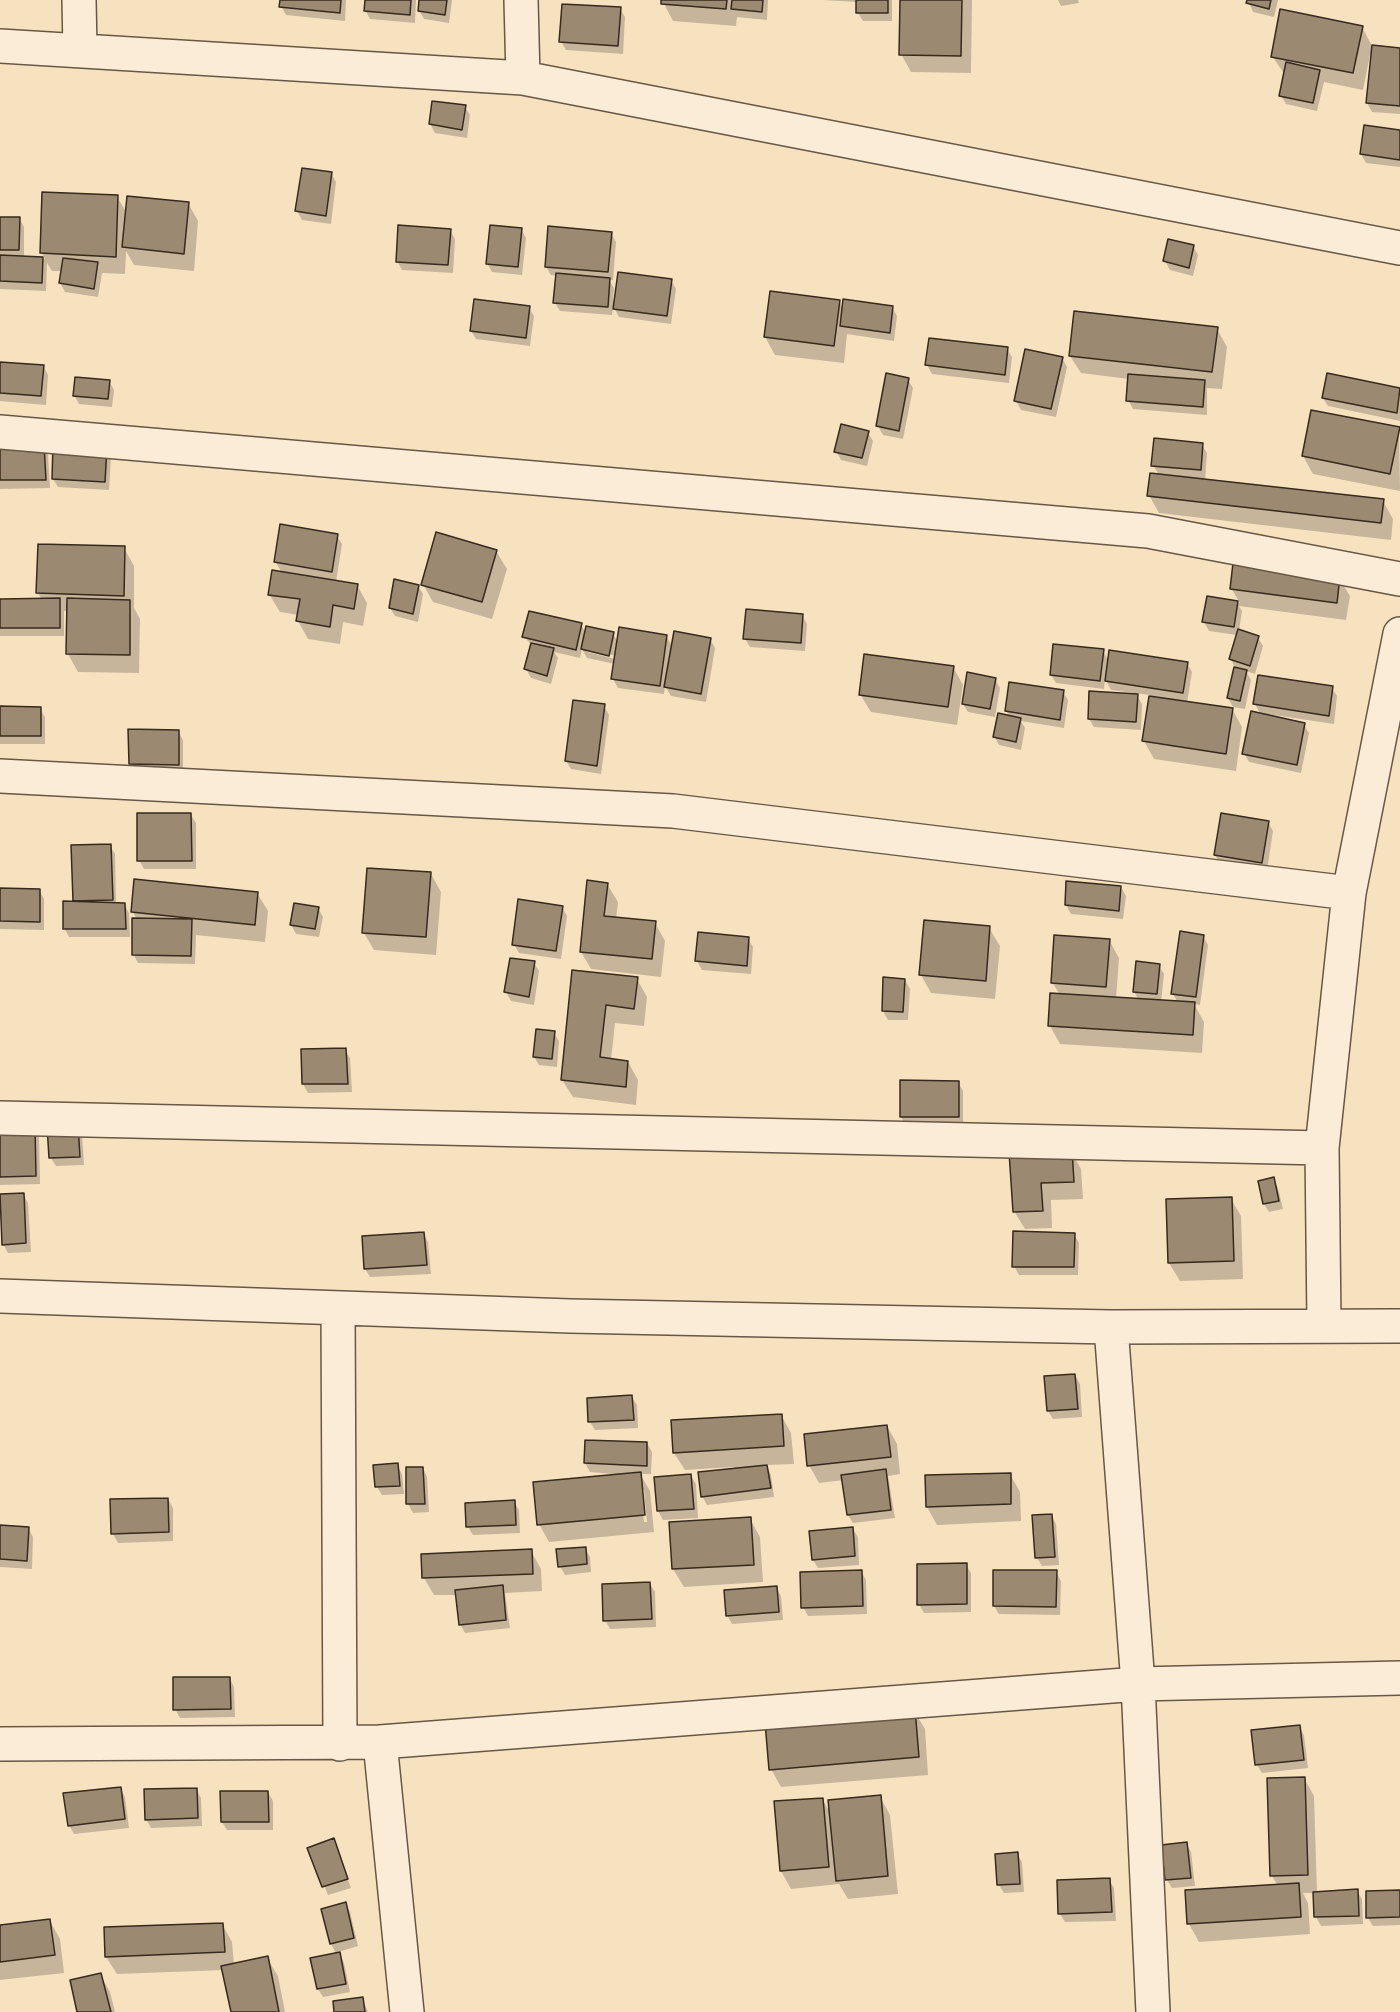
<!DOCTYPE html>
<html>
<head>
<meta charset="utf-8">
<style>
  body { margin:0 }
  canvas { display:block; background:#f7e2c0 }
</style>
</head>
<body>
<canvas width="1400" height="2012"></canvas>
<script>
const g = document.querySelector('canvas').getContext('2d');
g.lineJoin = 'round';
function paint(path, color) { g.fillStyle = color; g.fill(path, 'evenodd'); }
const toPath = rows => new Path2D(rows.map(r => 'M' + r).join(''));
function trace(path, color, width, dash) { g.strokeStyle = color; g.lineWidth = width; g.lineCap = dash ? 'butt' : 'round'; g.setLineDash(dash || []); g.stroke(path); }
paint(toPath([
  [281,0,346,0,345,21,286,15,281,6],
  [366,0,416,0,415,23,370,19,365,10],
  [420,0,452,0,449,23,424,19,419,10],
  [662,0,768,0,767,20,737,17,736,26,673,21],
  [822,0,892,0,892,21,863,21,858,13,858,2],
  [902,0,972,0,971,73,911,72,901,54],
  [1058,0,1078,0,1079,3,1061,6],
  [1248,0,1278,0,1274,17,1253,12],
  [620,9,625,17,623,54,566,50,561,41],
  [1362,27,1372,46,1400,49,1400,114,1372,112,1367,103,1372,55,1370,55,1363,90,1324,82,1317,111,1286,104,1281,96,1285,75,1272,56],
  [465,107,470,115,467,138,435,133,430,124],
  [1400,131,1400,167,1366,163,1361,154],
  [331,173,336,182,331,224,302,220,297,211],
  [44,193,117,197,127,213,188,203,198,221,194,271,134,265,126,251,125,274,102,273,98,297,65,292,60,283,62,271,52,271,47,263,46,291,0,289,0,219,19,218,24,227,24,258,45,259,42,253],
  [521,229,526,238,522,275,492,272,487,263],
  [450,230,455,239,453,273,402,270,397,261],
  [611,233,616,242,613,280,609,280,614,288,613,300,671,280,676,289,671,324,619,317,613,306,612,315,560,311,555,303,557,276,551,275,546,267],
  [1193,246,1198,255,1193,276,1170,270,1165,261],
  [839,301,844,310,892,307,897,316,894,341,847,334,844,363,775,355,765,337],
  [529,308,534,316,530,346,476,339,471,331],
  [1217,329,1227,347,1222,389,1207,388,1207,415,1133,409,1128,400,1129,379,1081,373,1070,356],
  [1007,349,1012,357,1009,383,932,374,927,365],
  [1062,358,1067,367,1056,417,1021,410,1016,401],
  [0,363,43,366,48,375,46,405,0,401],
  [1328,375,1400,390,1400,421,1328,406,1323,398],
  [908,380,913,388,903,439,883,435,878,426],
  [109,381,114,390,112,407,79,404,74,395],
  [1399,429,1400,491,1313,474,1303,456],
  [868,433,873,441,867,466,841,460,836,451],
  [43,445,48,454,50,488,0,489,0,447],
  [1202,445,1207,453,1205,481,1383,501,1393,519,1391,540,1159,513,1149,495,1159,475,1153,465],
  [106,447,111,456,109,490,58,487,53,479],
  [337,536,342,544,336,582,357,585,367,603,363,626,343,622,340,644,308,639,298,621,299,615,280,612,269,594,282,573,275,561],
  [124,548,134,566,134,608,140,619,139,673,78,672,68,654,69,611,64,611,64,636,0,636,0,600,42,600,38,593],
  [496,551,507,569,492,619,433,602,423,584],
  [1339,578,1350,596,1346,620,1239,606,1242,611,1239,631,1258,638,1263,646,1255,674,1246,671,1251,680,1245,709,1233,707,1228,698,1235,667,1230,658,1237,635,1209,631,1204,622,1208,598,1240,603,1231,588],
  [418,586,423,594,418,622,395,616,390,608],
  [802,615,807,624,805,651,750,647,745,639],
  [581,625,586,633,613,634,618,642,666,636,673,647,710,639,715,648,706,702,671,696,665,686,664,694,618,688,613,679,615,664,587,658,582,649,580,658,554,652,558,658,551,684,531,678,526,669,532,646,524,636],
  [587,649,616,656,616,659,587,652],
  [1103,651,1109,662,1187,663,1192,672,1187,703,1232,709,1242,727,1236,771,1154,759,1144,741,1150,695,1111,690,1105,679,1104,689,1056,683,1051,675],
  [953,667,963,685,957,725,871,712,860,694],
  [995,679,1000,688,995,717,968,712,963,704],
  [1332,688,1337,696,1334,724,1267,714,1266,716,1304,725,1309,733,1301,773,1249,762,1244,753,1261,715,1255,704],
  [1063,692,1068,700,1064,728,1021,721,1025,728,1021,750,999,745,994,736,1010,717,1006,711],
  [1136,694,1142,704,1141,730,1094,727,1089,719],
  [604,706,609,715,601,774,571,769,566,761],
  [0,708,40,709,45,717,45,744,0,744],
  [178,731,183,740,183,773,135,772,130,763],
  [191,815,196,823,196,869,144,869,139,860],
  [1268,822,1273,831,1267,871,1220,863,1215,855],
  [110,846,115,854,116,904,124,904,129,913,130,937,69,937,64,928,74,903,73,847],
  [431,874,441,892,436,955,374,950,364,933],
  [607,884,618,902,616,919,655,923,665,941,661,977,591,969,581,952],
  [1121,887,1126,896,1123,919,1071,914,1066,905],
  [0,889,39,890,44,899,44,930,0,929],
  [257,893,268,911,265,942,196,935,195,964,138,963,133,954,137,920,133,912],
  [295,905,318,908,323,917,319,937,296,934,291,925],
  [562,907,567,916,561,959,519,953,514,944],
  [989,928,1000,946,995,999,931,993,921,975],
  [1203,936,1208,945,1200,1005,1194,1004,1204,1022,1202,1053,1060,1044,1050,1026,1060,995,1052,982,1109,940,1119,958,1116,999,1139,1000,1134,992,1159,966,1164,974,1161,1002,1178,1003,1173,994],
  [748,939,753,947,751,974,702,970,697,961],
  [534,963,539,971,534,1005,511,1001,506,992],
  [574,972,637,979,647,997,644,1026,615,1023,611,1060,628,1062,638,1080,636,1105,573,1097,562,1080],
  [905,980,910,989,908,1020,888,1020,883,1011],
  [554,1033,559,1041,557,1067,539,1065,534,1057],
  [303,1050,345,1050,350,1058,352,1092,308,1093,303,1084],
  [901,1082,958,1082,963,1091,963,1126,906,1126,901,1117],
  [78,1126,82,1134,84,1165,56,1166,51,1158],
  [34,1128,39,1136,40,1184,0,1185,0,1129],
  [1071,1151,1081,1169,1083,1199,1051,1200,1052,1228,1025,1229,1014,1211],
  [1273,1179,1278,1188,1283,1209,1269,1212,1264,1204],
  [23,1194,28,1203,31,1252,8,1253,3,1244],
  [1231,1199,1241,1216,1243,1279,1180,1281,1169,1263],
  [423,1233,428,1242,431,1274,370,1277,365,1269],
  [1074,1234,1079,1243,1078,1275,1019,1275,1014,1266],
  [1075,1375,1080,1384,1082,1417,1053,1419,1048,1411],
  [632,1397,637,1405,638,1428,595,1430,590,1422],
  [781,1415,791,1433,794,1464,766,1465,771,1475,774,1497,707,1505,702,1496,734,1470,734,1467,685,1470,674,1453],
  [887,1426,897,1444,900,1474,888,1476,895,1518,853,1523,848,1515,844,1480,819,1483,809,1465],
  [586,1441,647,1443,652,1452,651,1474,640,1474,650,1491,654,1532,549,1542,539,1524,625,1475,590,1472,585,1463],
  [641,1490,644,1490,647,1522,644,1522],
  [397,1465,402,1474,404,1494,382,1495,377,1487],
  [423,1468,427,1477,429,1512,413,1513,408,1504],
  [1010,1474,1020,1492,1021,1521,937,1525,927,1507],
  [691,1476,696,1484,698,1518,663,1520,658,1511,656,1478],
  [168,1499,173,1508,173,1541,118,1543,113,1534],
  [514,1502,519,1510,520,1533,473,1535,468,1527],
  [1051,1515,1056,1524,1059,1565,1042,1566,1037,1558],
  [750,1519,760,1537,763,1582,684,1587,673,1569],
  [0,1527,28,1528,33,1537,32,1569,0,1567],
  [853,1529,858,1537,859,1565,818,1568,813,1560],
  [585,1548,590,1557,591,1572,565,1575,560,1566],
  [531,1551,541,1569,542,1591,505,1593,510,1628,465,1633,460,1624,457,1595,434,1595,424,1578],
  [966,1565,971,1573,971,1612,924,1613,919,1604],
  [861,1571,866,1580,867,1614,808,1616,803,1607],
  [1056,1572,1061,1581,1060,1615,999,1614,994,1606],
  [650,1584,655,1592,656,1627,610,1629,605,1620],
  [776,1588,781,1596,783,1620,732,1624,727,1615],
  [230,1679,234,1687,235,1717,180,1718,175,1709],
  [914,1711,925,1729,928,1775,781,1787,771,1769],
  [1299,1727,1304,1735,1308,1768,1262,1773,1257,1765],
  [1304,1778,1314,1796,1317,1893,1357,1891,1362,1899,1363,1924,1321,1926,1316,1917,1314,1893,1303,1893,1308,1903,1310,1934,1199,1942,1189,1924,1278,1886,1272,1876],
  [120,1788,125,1797,129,1828,74,1834,69,1825],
  [196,1789,201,1798,202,1826,151,1828,146,1819],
  [268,1792,273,1801,273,1830,227,1830,222,1822],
  [880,1797,890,1815,898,1894,848,1899,839,1884,791,1889,781,1871,822,1799,831,1814],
  [333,1840,351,1888,328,1895,309,1849],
  [1186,1843,1191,1852,1195,1886,1172,1888,1167,1880],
  [1017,1854,1022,1862,1024,1892,1004,1893,999,1885],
  [1109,1880,1114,1888,1116,1921,1065,1922,1060,1914],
  [1400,1892,1400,1925,1373,1926,1368,1918],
  [345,1904,350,1912,358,1946,338,1952,344,1963,350,1992,323,1997,318,1989,312,1959,337,1955,331,1944,323,1910],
  [50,1921,60,1939,64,1973,0,1980,0,1927],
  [222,1924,232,1942,234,1965,267,1958,278,1976,285,2012,232,2012,224,1970,117,1974,106,1957],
  [100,1974,110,1992,115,2012,79,2012],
  [362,1998,368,2012,336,2012]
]), '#0003');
const building = toPath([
  [280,0,341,0,340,13,279,7,280,0],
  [365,0,411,0,410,15,364,11,365,0],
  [419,0,447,0,445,15,418,11,419,0],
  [661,0,727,0,726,9,661,4,661,0],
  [732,0,763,0,762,12,731,9,732,0],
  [856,0,888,0,888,13,856,13,856,0],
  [900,0,962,0,961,56,899,55,900,0],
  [1247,0,1271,0,1269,9,1246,3,1247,0],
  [562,4,621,7,618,46,559,42,562,4],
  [1280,9,1363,26,1353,73,1271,57,1280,9],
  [1372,45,1400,48,1400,106,1366,103,1372,45],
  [1286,62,1320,70,1313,103,1279,96,1286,62],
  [432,101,466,105,462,130,429,124,432,101],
  [1364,125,1400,130,1400,160,1360,154,1364,125],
  [302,168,332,172,326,216,295,211,302,168],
  [42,192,118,195,116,257,40,253,42,192],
  [127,196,189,202,184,254,122,247,127,196],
  [0,217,20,217,19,250,0,250,0,217],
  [398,225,451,229,448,265,396,262,398,225],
  [490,225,522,228,518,267,486,264,490,225],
  [548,226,612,232,608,272,545,267,548,226],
  [1168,239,1194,245,1189,268,1163,261,1168,239],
  [0,255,43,257,42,283,0,281,0,255],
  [63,258,98,262,94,289,59,283,63,258],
  [618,272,672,279,667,316,613,309,618,272],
  [556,273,610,278,608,307,553,303,556,273],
  [770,291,840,300,834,346,764,337,770,291],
  [474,299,530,306,526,338,470,331,474,299],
  [843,299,893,306,890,333,840,326,843,299],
  [1074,311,1218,327,1212,372,1069,356,1074,311],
  [929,338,1008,347,1005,375,925,365,929,338],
  [1025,349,1063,357,1051,409,1014,401,1025,349],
  [0,362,44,365,41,396,0,393,0,362],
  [886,373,909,378,899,431,876,426,886,373],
  [1327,373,1400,388,1397,413,1322,398,1327,373],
  [1128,374,1205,380,1203,407,1126,401,1128,374],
  [75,377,110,380,108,399,73,396,75,377],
  [1311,410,1400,427,1390,474,1302,456,1311,410],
  [841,424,869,431,862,458,834,452,841,424],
  [1154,438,1203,443,1201,470,1151,466,1154,438],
  [44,444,46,480,0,480,0,445,44,444],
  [53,444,107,446,105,482,52,479,53,444],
  [1150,473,1384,499,1381,523,1147,496,1150,473],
  [280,524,338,534,332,572,274,562,280,524],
  [436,532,497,550,482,602,421,585,436,532],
  [38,544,125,546,124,596,36,593,38,544],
  [1233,563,1340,576,1337,603,1230,589,1233,563],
  [272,570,358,584,354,609,333,605,330,627,296,621,300,599,268,595,272,570],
  [394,579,419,585,413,614,389,608,394,579],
  [1207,596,1238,601,1234,627,1202,622,1207,596],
  [60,598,60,628,0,628,0,599,60,598],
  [67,598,130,600,130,655,66,654,67,598],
  [746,609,803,614,801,643,743,639,746,609],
  [529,611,582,623,576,650,522,637,529,611],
  [586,626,614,632,609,656,581,649,586,626],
  [619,627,667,635,660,686,611,679,619,627],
  [1238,629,1259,636,1250,666,1229,659,1238,629],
  [674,631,711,638,701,694,664,687,674,631],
  [531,643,554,648,547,676,524,669,531,643],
  [1053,644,1104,649,1100,681,1050,675,1053,644],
  [1109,650,1188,662,1183,693,1105,681,1109,650],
  [864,654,954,666,948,707,859,695,864,654],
  [1234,667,1247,670,1240,701,1227,698,1234,667],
  [967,672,996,678,990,709,962,704,967,672],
  [1258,675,1333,686,1329,716,1253,704,1258,675],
  [1009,682,1064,690,1060,720,1005,711,1009,682],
  [1089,691,1138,694,1136,722,1088,719,1089,691],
  [1149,696,1233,708,1226,754,1142,741,1149,696],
  [573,700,605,704,597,766,565,761,573,700],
  [0,706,41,707,41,736,0,736,0,706],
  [1251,711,1305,723,1297,765,1242,754,1251,711],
  [998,713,1021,718,1016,742,993,737,998,713],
  [128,729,179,730,179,765,129,764,128,729],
  [137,813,191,813,192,861,137,861,137,813],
  [1221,813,1269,821,1262,863,1214,855,1221,813],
  [111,844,113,900,73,901,71,845,111,844],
  [367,868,431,872,426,937,362,933,367,868],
  [134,879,258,892,255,925,131,912,134,879],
  [587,880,608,883,604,916,656,921,652,959,580,952,587,880],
  [1066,881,1121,886,1119,911,1065,905,1066,881],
  [0,888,40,889,40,922,0,921,0,888],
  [518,899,563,906,556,951,512,945,518,899],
  [63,901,125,903,126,929,63,929,63,901],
  [294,903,319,907,315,929,290,925,294,903],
  [132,918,192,919,191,956,132,955,132,918],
  [924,920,990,926,986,981,919,975,924,920],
  [1180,931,1204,935,1196,997,1171,994,1180,931],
  [698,932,749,937,747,966,695,961,698,932],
  [1054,935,1110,939,1106,987,1051,983,1054,935],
  [510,958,535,961,529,997,504,992,510,958],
  [1136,961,1160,964,1157,994,1133,992,1136,961],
  [572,970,638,977,634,1009,606,1005,600,1057,628,1061,626,1087,561,1080,572,970],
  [883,977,905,979,903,1012,882,1011,883,977],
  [1050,993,1195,1002,1193,1035,1048,1026,1050,993],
  [536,1029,555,1031,552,1059,533,1057,536,1029],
  [346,1048,348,1084,302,1084,301,1049,346,1048],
  [900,1080,959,1081,959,1117,900,1117,900,1080],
  [78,1124,80,1157,49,1158,47,1126,78,1124],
  [35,1126,36,1176,0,1177,0,1127,35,1126],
  [1072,1149,1074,1182,1041,1183,1043,1211,1013,1212,1009,1152,1072,1149],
  [1274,1177,1279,1201,1263,1204,1258,1181,1274,1177],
  [24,1193,26,1243,2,1245,0,1194,24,1193],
  [1232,1197,1234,1261,1168,1263,1166,1199,1232,1197],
  [1013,1231,1075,1233,1074,1267,1012,1267,1013,1231],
  [424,1232,427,1265,364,1269,362,1236,424,1232],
  [1075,1374,1078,1409,1047,1411,1044,1376,1075,1374],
  [632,1395,634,1420,588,1422,587,1398,632,1395],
  [782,1414,784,1446,673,1453,671,1420,782,1414],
  [887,1425,891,1457,807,1466,804,1434,887,1425],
  [585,1440,647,1442,647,1466,584,1463,585,1440],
  [398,1463,400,1486,375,1487,373,1465,398,1463],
  [767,1465,771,1488,701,1497,698,1472,767,1465],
  [406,1467,423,1467,425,1504,406,1504,406,1467],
  [886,1469,891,1510,847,1515,841,1475,886,1469],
  [641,1472,645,1515,537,1525,533,1482,641,1472],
  [1011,1473,1011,1504,926,1507,925,1475,1011,1473],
  [691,1474,694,1509,657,1511,654,1477,691,1474],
  [168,1498,169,1532,111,1534,110,1499,168,1498],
  [515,1500,516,1525,466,1527,465,1503,515,1500],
  [1052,1514,1055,1557,1035,1558,1032,1515,1052,1514],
  [751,1517,754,1565,672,1569,669,1522,751,1517],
  [0,1525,29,1527,27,1561,0,1559,0,1525],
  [853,1527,855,1556,812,1560,809,1531,853,1527],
  [586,1547,587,1564,558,1567,556,1549,586,1547],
  [532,1549,533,1574,422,1578,421,1554,532,1549],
  [967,1563,967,1604,917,1605,917,1564,967,1563],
  [862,1570,863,1606,801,1608,800,1572,862,1570],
  [993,1570,1057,1570,1056,1607,993,1606,993,1570],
  [650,1582,652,1619,603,1621,602,1584,650,1582],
  [503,1585,506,1620,459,1625,455,1590,503,1585],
  [777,1586,779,1612,726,1616,724,1590,777,1586],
  [173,1677,230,1677,231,1709,173,1710,173,1677],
  [915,1709,919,1757,769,1770,765,1722,915,1709],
  [1300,1725,1304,1760,1255,1765,1251,1730,1300,1725],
  [1305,1777,1308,1875,1270,1876,1267,1778,1305,1777],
  [121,1787,125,1819,68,1826,63,1793,121,1787],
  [197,1788,198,1818,145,1820,144,1789,197,1788],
  [220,1791,268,1791,269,1822,221,1822,220,1791],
  [881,1795,888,1876,836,1881,828,1800,881,1795],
  [823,1798,829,1867,780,1871,774,1801,823,1798],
  [334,1838,348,1879,322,1887,307,1848,334,1838],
  [1187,1842,1191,1878,1165,1880,1161,1845,1187,1842],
  [1018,1852,1020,1884,997,1885,995,1854,1018,1852],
  [1110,1878,1112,1912,1058,1914,1057,1880,1110,1878],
  [1299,1883,1301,1917,1187,1924,1185,1890,1299,1883],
  [1358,1889,1359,1916,1314,1917,1313,1892,1358,1889],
  [1400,1890,1400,1917,1366,1918,1366,1891,1400,1890],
  [346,1902,354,1938,330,1944,321,1909,346,1902],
  [50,1919,55,1955,0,1962,0,1925,50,1919],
  [223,1923,225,1952,105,1957,104,1927,223,1923],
  [340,1952,346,1984,317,1989,310,1958,340,1952],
  [268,1956,279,2012,231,2012,221,1966,268,1956],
  [101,1973,111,2012,77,2012,70,1980,101,1973],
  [363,1997,365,2012,334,2012,333,2001,363,1997]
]);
paint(building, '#9b8972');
trace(building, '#38291d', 1.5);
const minor = toPath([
  [79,0,80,50],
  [521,0,523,78,1400,248],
  [0,46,523,78],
  [0,432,1148,531,1400,579],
  [0,776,673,811,1349,893],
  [0,1118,1322,1148],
  [0,1296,570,1316,1111,1327,1400,1326],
  [338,1308,340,1744],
  [1324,1324,1322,1148,1349,893,1400,634],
  [1111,1327,1138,1684,1153,2012],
  [380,1742,407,2012],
  [0,1744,380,1742,1138,1684,1400,1678]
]);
trace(minor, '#685746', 36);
trace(minor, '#faecd6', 33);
</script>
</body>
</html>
